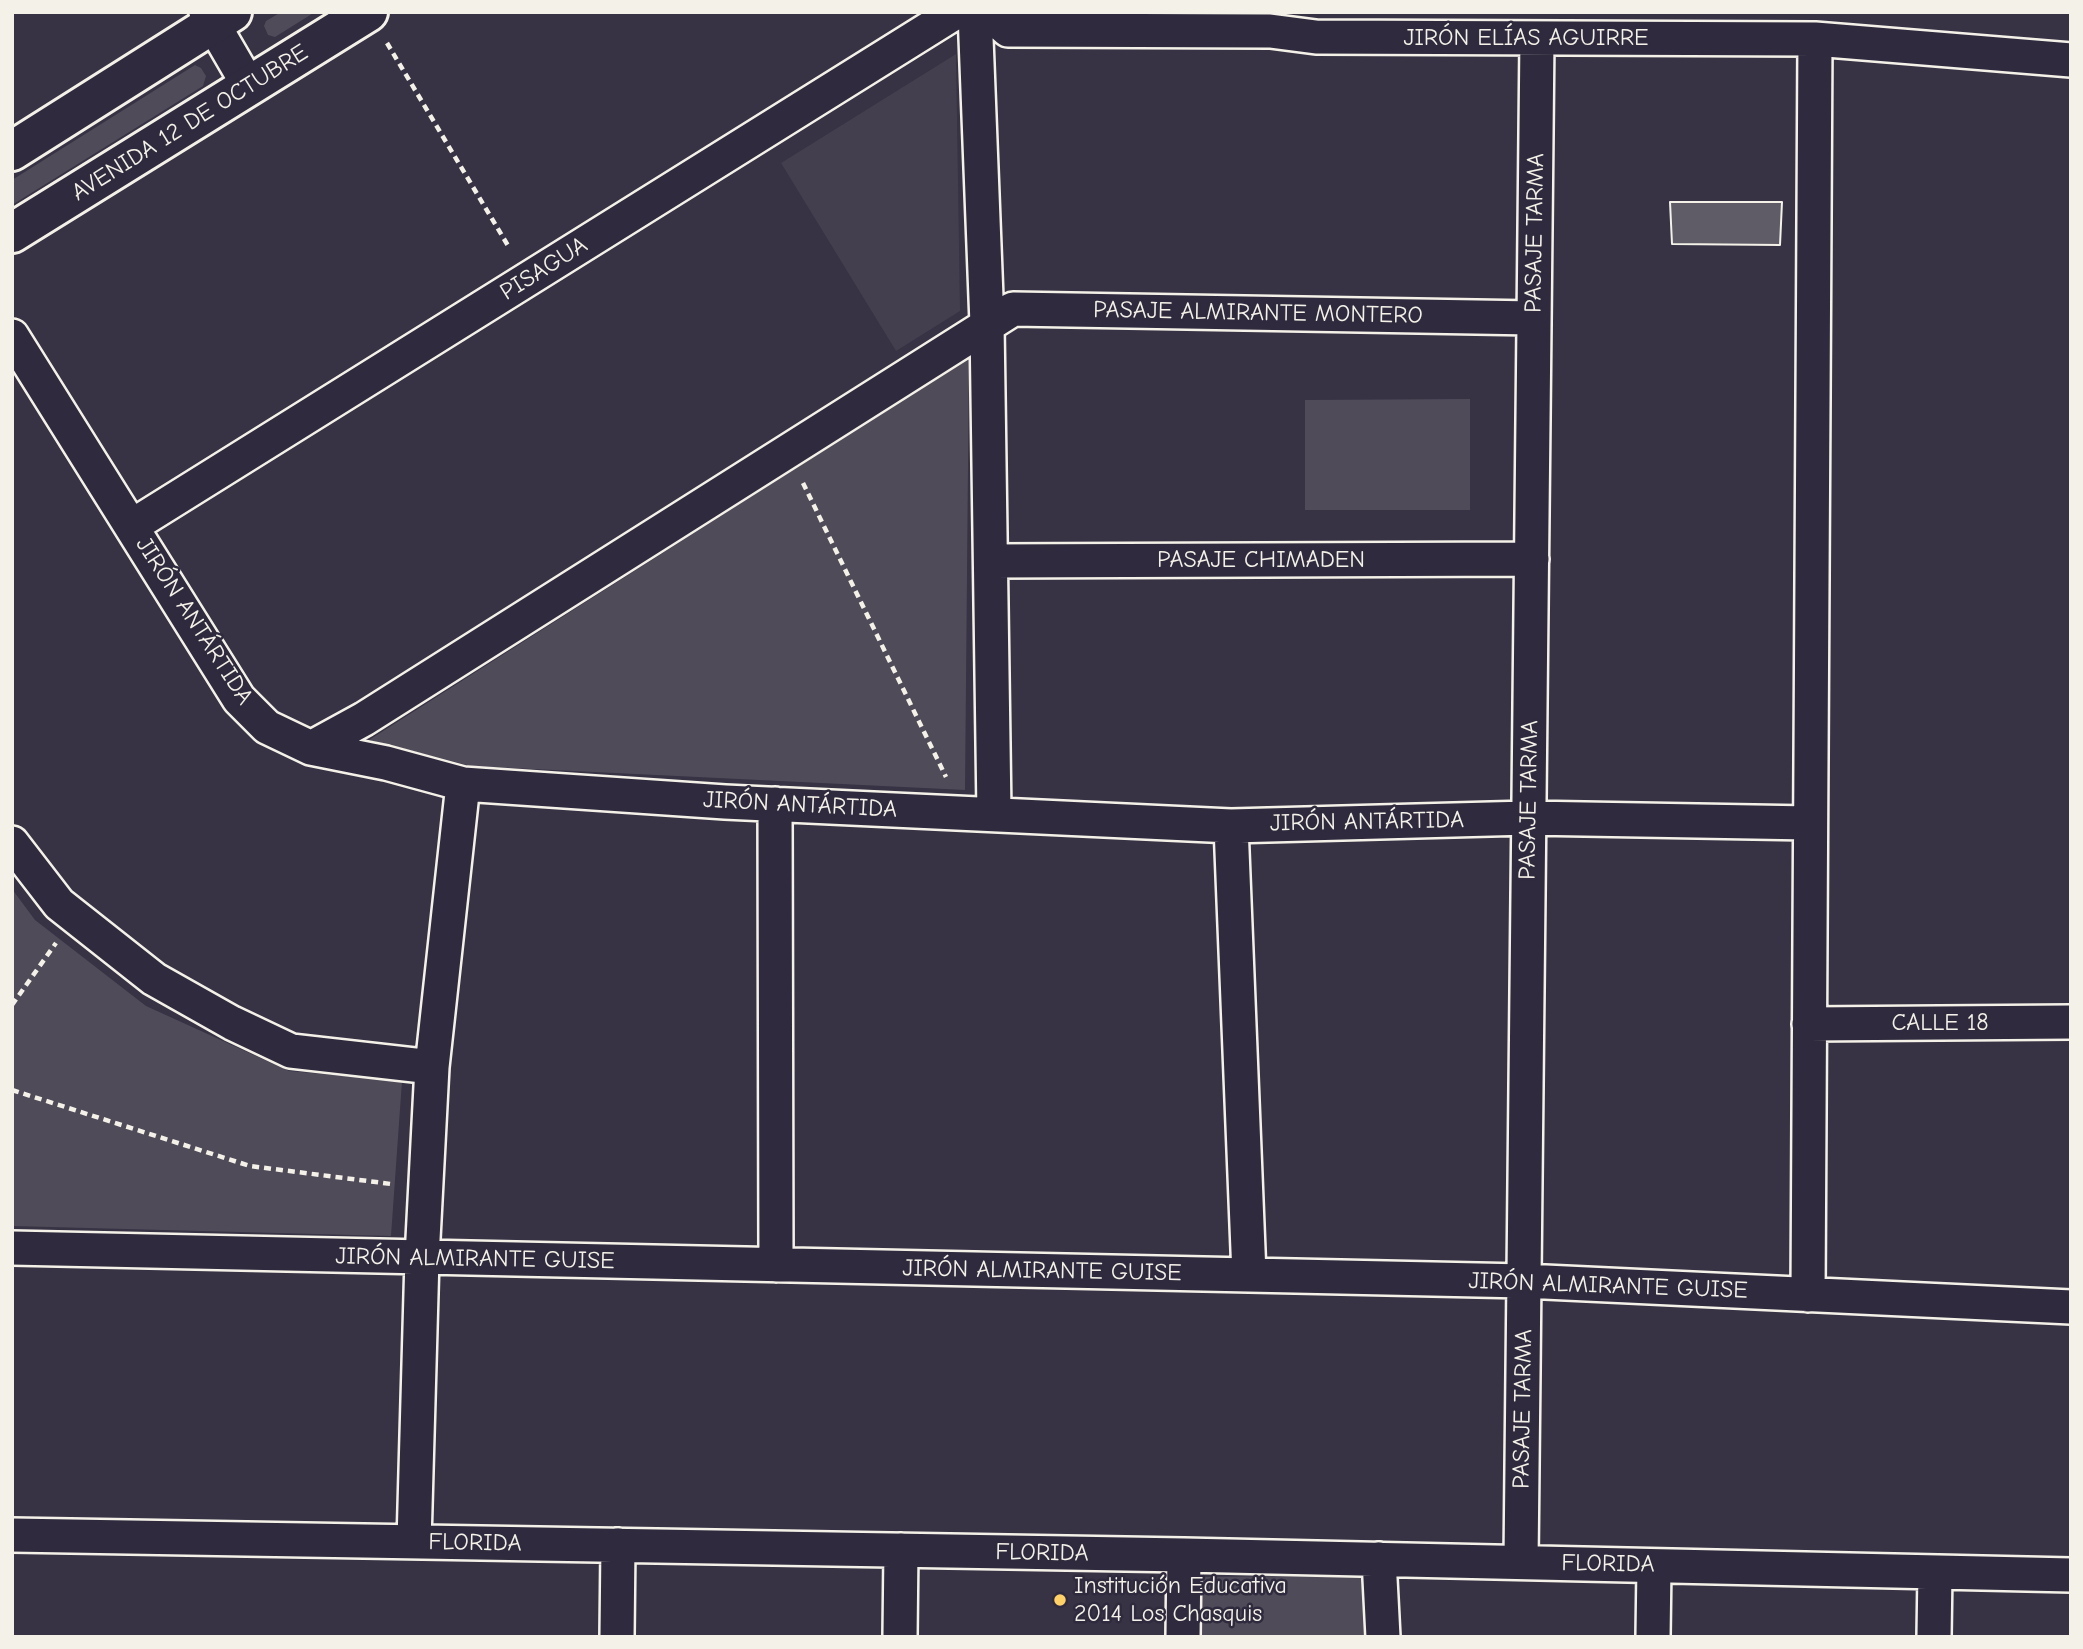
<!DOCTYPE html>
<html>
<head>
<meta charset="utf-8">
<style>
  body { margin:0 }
  #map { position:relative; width:2083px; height:1649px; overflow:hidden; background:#373244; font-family:"Comic Neue",sans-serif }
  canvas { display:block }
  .frame { position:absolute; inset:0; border:14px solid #f4f1e8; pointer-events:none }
</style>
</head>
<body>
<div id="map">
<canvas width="2083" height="1649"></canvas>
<div class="frame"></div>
</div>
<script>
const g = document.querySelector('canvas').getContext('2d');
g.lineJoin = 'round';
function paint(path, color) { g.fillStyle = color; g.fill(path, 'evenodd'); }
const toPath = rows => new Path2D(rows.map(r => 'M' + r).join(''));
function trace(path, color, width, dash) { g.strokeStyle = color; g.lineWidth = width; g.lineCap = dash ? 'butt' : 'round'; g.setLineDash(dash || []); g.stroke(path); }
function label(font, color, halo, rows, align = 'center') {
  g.font = font + ' "Comic Neue",sans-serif'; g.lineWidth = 5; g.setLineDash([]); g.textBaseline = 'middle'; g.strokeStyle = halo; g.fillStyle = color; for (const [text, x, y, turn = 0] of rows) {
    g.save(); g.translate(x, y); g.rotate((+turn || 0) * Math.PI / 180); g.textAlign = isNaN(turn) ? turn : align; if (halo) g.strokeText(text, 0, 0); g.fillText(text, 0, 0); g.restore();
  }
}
paint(toPath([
  [956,54,960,311,896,351,781,163]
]), '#433f4e');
paint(toPath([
  [281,12,315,12,275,37,268,35,264,26,266,21],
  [195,65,201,68,206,76,203,86,12,205,12,180],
  [969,358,965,790,471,766,369,740],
  [1470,399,1470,510,1305,510,1305,400],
  [12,889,35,920,146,1006,289,1071,402,1081,391,1236,12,1226],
  [1371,1575,1374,1637,1197,1637,1198,1577]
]), '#504b59');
const building = toPath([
  [1670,202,1782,202,1780,245,1672,244,1670,202]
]);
paint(building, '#5f5c67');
trace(building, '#f4f1e8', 2);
const minor = toPath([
  [206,12,249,86],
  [975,12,987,324,994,814],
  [988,12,1008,30,1270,31,1316,37,1815,39,2071,60],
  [12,336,239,699,267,727,311,748,386,763,463,784,725,802,1231,826,1528,818,1810,823],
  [132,526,956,12],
  [991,561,1532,559],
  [311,748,364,719,1013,309,1534,318],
  [775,804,776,1265],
  [1231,826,1249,1275],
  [12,843,59,904,154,979,232,1023,291,1051,432,1067],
  [1809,1024,2071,1022],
  [12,1248,1524,1281,2071,1307],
  [1808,1295,1815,39],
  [12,1535,1184,1555,2071,1575],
  [414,1542,422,1258,432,1067,463,784],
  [1379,1559,1383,1637],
  [1521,1562,1537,38],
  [617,1637,618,1545],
  [900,1637,901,1550],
  [1183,1637,1184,1555],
  [1653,1637,1654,1566],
  [1934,1637,1935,1572]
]);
const secondary = toPath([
  [12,151,232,12],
  [12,233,368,12]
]);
trace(minor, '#f4f1e8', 38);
trace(secondary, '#f4f1e8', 44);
trace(toPath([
  [387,43,510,249],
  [803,483,946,777],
  [12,1005,56,943],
  [12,1090,250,1166,391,1184]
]), '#f4f1e8', 4.5, [7, 5]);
trace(minor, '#2f2a3d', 33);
trace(secondary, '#2f2a3d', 38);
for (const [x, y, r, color] of [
  [1060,1600,7,"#ffd166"]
]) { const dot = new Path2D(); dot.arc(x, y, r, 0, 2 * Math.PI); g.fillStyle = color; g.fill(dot); trace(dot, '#2f2a3d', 2.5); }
label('24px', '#f4f1e8', '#2f2a3d', [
  ["JIRÓN ELÍAS AGUIRRE",1526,38],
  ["AVENIDA 12 DE OCTUBRE",190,123,-32],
  ["PASAJE TARMA",1535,233,-89],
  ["PISAGUA",544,269,-32],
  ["PASAJE ALMIRANTE MONTERO",1258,313,1],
  ["PASAJE CHIMADEN",1261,560],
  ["JIRÓN ANTÁRTIDA",194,621,57],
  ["PASAJE TARMA",1529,800,-89],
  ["JIRÓN ANTÁRTIDA",800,805,3],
  ["JIRÓN ANTÁRTIDA",1367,822,-1],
  ["CALLE 18",1940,1023],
  ["JIRÓN ALMIRANTE GUISE",475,1259,1],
  ["JIRÓN ALMIRANTE GUISE",1042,1271,1],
  ["JIRÓN ALMIRANTE GUISE",1608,1286,2],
  ["PASAJE TARMA",1523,1409,-89],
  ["FLORIDA",475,1543,1],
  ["FLORIDA",1042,1553,1],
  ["FLORIDA",1608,1564,1]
]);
label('24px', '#f4f1e8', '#2f2a3d', [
  ["Institución Educativa",1074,1586],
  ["2014 Los Chasquis",1074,1614]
], 'left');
</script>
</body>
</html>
